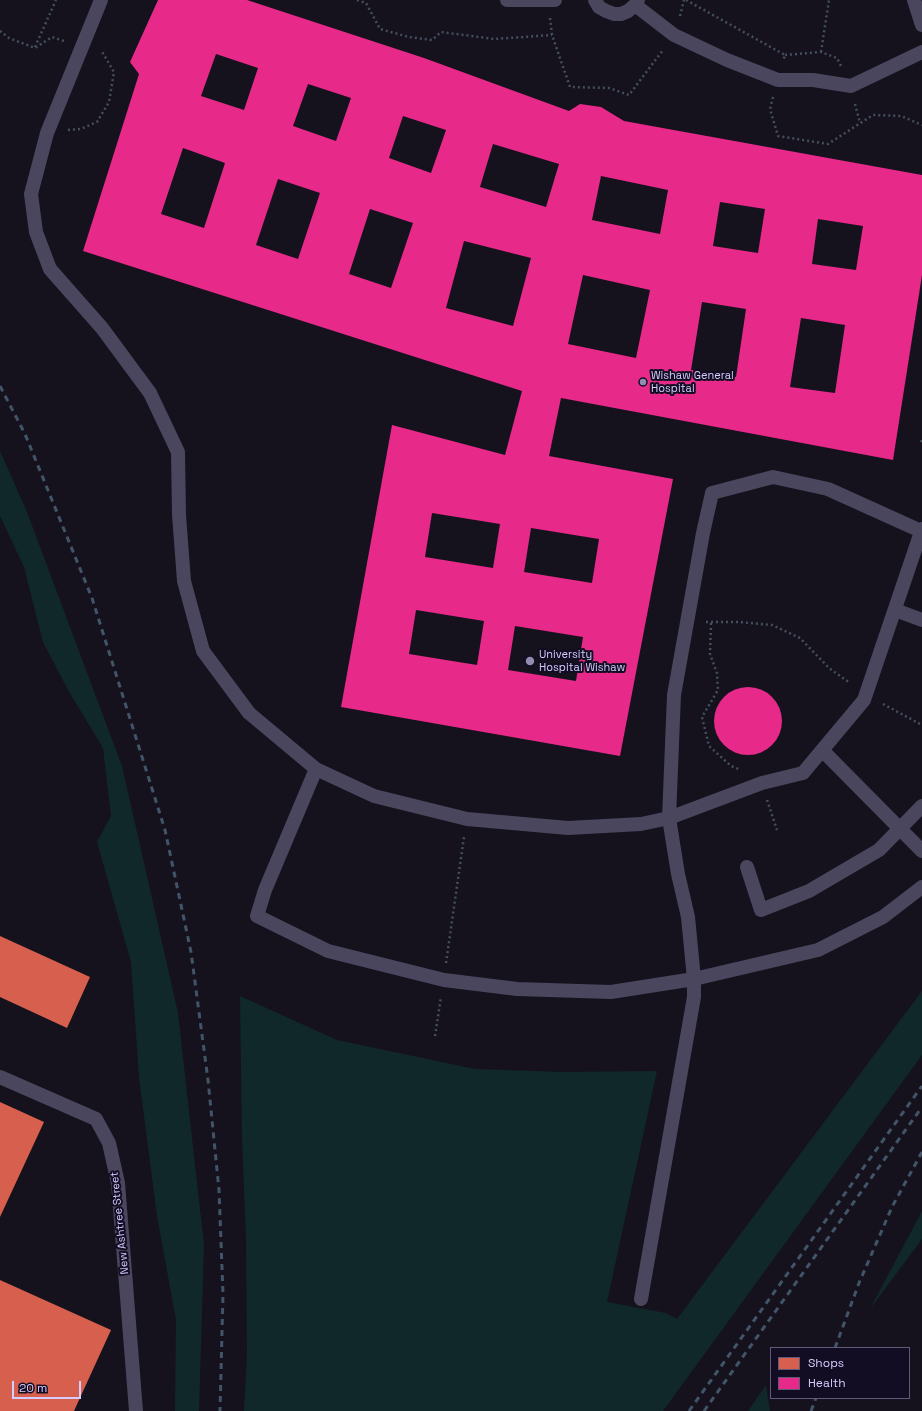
<!DOCTYPE html>
<html>
<head>
<meta charset="utf-8">
<style>
  body { margin:0 }
  #map { position:relative; width:922px; height:1411px; overflow:hidden; background:#15121d; font-family:"Space Grotesk",sans-serif }
  canvas { display:block }
  .legend { position:absolute; left:770px; top:1347px; width:140px; height:52px; box-sizing:border-box; background:#120d22; border:1px solid #605a7a; margin:0; padding:5px 7px; list-style:none; font-size:12px; color:#d6cdff }
  .legend li { display:flex; align-items:center; gap:8px; height:20px }
  .legend b { width:20px; border:1px solid #605a7a }
  .scale { position:absolute; left:12px; top:1381px; width:69px; height:18px; box-sizing:border-box; border:2px solid #d6cdff; border-top:0; padding-left:5px; font-size:12px; line-height:14px; white-space:nowrap; color:#d6cdff; -webkit-text-stroke:3px #120d22; paint-order:stroke }
</style>
</head>
<body>
<div id="map">
<canvas width="922" height="1411"></canvas>
<ul class="legend">
<li><b style="height:11px;background:#d6604d"></b>Shops</li>
<li><b style="height:11px;background:#e7298a"></b>Health</li>
</ul>
<div class="scale">20 m</div>
</div>
<script>
const g = document.querySelector('canvas').getContext('2d');
g.lineJoin = 'round';
function paint(path, color) { g.fillStyle = color; g.fill(path, 'evenodd'); }
const toPath = rows => new Path2D(rows.map(r => 'M' + r).join(''));
function trace(path, color, width, dash) { g.strokeStyle = color; g.lineWidth = width; g.lineCap = dash ? 'butt' : 'round'; g.setLineDash(dash || []); g.stroke(path); }
function label(font, color, halo, rows, align = 'center') {
  g.font = font + ' "Space Grotesk",sans-serif'; g.lineWidth = 4; g.setLineDash([]); g.textBaseline = 'middle'; g.strokeStyle = halo; g.fillStyle = color; for (const [text, x, y, turn = 0] of rows) {
    g.save(); g.translate(x, y); g.rotate((+turn || 0) * Math.PI / 180); g.textAlign = isNaN(turn) ? turn : align; if (halo) g.strokeText(text, 0, 0); g.fillText(text, 0, 0); g.restore();
  }
}
paint(toPath([
  [0,451,27,512,122,766,178,1013,204,1245,199,1411,175,1411,176,1320,157,1216,139,1077,131,962,97,842,111,816,103,748,68,690,43,642,24,567,0,516],
  [922,991,922,1055,663,1411,244,1411,247,1353,246,1239,242,1138,240,996,337,1040,475,1069,562,1072,657,1071,607,1302,666,1313,677,1319],
  [922,1211,922,1239,870,1309],
  [766,1385,770,1411,748,1411]
]), '#11282a');
paint(toPath([
  [0,936,90,977,67,1028,0,997],
  [0,1102,44,1122,0,1217],
  [0,1280,111,1330,74,1411,0,1411]
]), '#d6604d');
paint(toPath([
  [158,0,247,0,424,58,569,111,580,104,601,107,624,121,922,175,922,275,893,460,561,398,549,456,673,479,620,756,341,707,392,425,505,455,522,391,83,251,139,74,130,62],
  [216,54,258,68,244,110,201,96],
  [308,84,351,98,336,141,293,126],
  [403,116,446,130,431,173,389,158],
  [493,144,559,164,546,207,480,187],
  [183,148,225,163,204,228,161,214],
  [601,176,668,190,660,234,592,220],
  [278,179,320,193,298,259,256,245],
  [720,202,765,209,758,253,713,246],
  [370,209,413,223,391,288,349,274],
  [818,219,863,226,856,270,812,264],
  [464,241,531,258,513,326,446,308],
  [583,275,650,290,636,358,568,344],
  [702,302,746,309,736,377,691,370],
  [801,318,845,325,835,393,790,387],
  [432,513,500,524,493,568,425,557],
  [531,528,599,539,592,583,524,572],
  [416,610,484,621,477,665,409,654],
  [515,626,583,637,576,681,508,670],
  '714 721a34 34 0 1 1 68 0a34 34 0 1 1-68 0Z'
]), '#e7298a');
trace(toPath([
  [357,0,366,3,380,29,409,37,432,40,441,32,494,39,552,35],
  [686,0,785,55,783,61],
  [680,16,684,0],
  [550,18,552,35,570,87,609,88,629,95,663,50],
  [0,31,9,38,35,48,52,37,64,41],
  [35,47,56,0],
  [821,52,829,0],
  [785,55,821,52,837,58,841,66],
  [773,97,770,109,778,136,828,144,873,115,901,116,922,125],
  [855,104,860,123],
  [68,130,81,129,97,122,109,102,114,72,101,50],
  [921,442,922,440],
  [706,622,739,622,772,625,800,638,829,668,850,683],
  [711,623,710,654,717,673,718,690,702,717,709,746,731,766,741,770],
  [883,704,922,725],
  [767,800,777,830],
  [446,963,464,837],
  [435,1036,441,997]
]), '#444f5e', 2.5, [2, 3]);
trace(toPath([
  [101,0,47,133,31,194,36,232,50,269,102,328,150,393,178,452,179,515,184,581,203,651,249,713,316,769,374,796,467,819,568,828,641,824,669,818,762,783,803,773,864,700,922,529],
  [507,0,555,0],
  [595,0,599,7,606,11,614,14,621,14,628,11,635,5,638,0],
  [914,0,922,25],
  [635,5,674,35,727,60,778,80,813,80,851,86,922,52],
  [895,610,922,620],
  [822,750,922,851],
  [316,769,265,890,257,916,328,951,444,980,517,989,611,992,694,979,818,950,883,917,922,887],
  [747,867,761,910,809,891,879,850,922,806],
  [0,1077,96,1119,109,1143,118,1183,136,1411],
  [641,1299,694,997,694,979,688,917,678,874,669,818,674,695,703,533,712,493,773,477,828,489,921,531]
]), '#49465e', 14);
trace(toPath([
  [0,386,25,434,92,598,165,830,191,952,208,1080,219,1190,223,1294,220,1411],
  [835,1348,859,1283,892,1207,922,1152],
  [689,1411,922,1086],
  [704,1411,922,1107],
  [811,1411,816,1398]
]), '#425468', 3, [6, 5]);
for (const [x, y, r, color] of [
  [643,382,4,"#928cb0"],
  [530,661,5,"#928cb0"]
]) { const dot = new Path2D(); dot.arc(x, y, r, 0, 2 * Math.PI); g.fillStyle = color; g.fill(dot); trace(dot, '#120d22', 1.5); }
label('11px', '#d6cdff', '#120d22', [
  ["Wishaw General",651,376],
  ["Hospital",651,389],
  ["University",539,655],
  ["Hospital Wishaw",539,668]
], 'left');
label('11px', '#d6cdff', '#120d22', [
  ["New Ashtree Street",120,1223,-96]
]);
</script>
</body>
</html>
